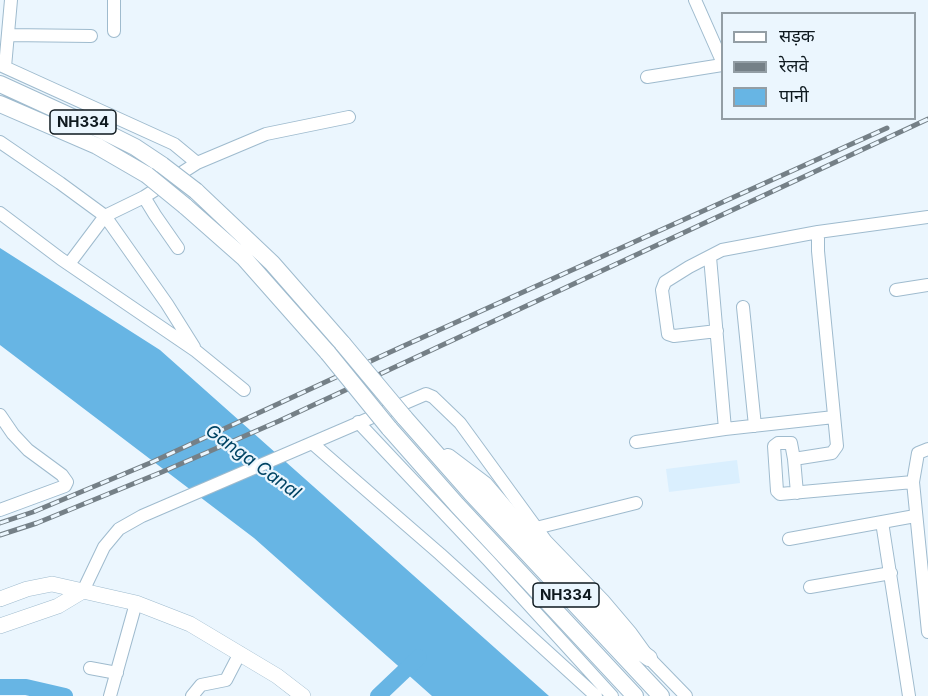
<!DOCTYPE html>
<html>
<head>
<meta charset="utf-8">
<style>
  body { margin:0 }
  #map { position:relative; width:928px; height:696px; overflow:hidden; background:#ebf6fe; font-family:Inter,"Noto Sans Devanagari",sans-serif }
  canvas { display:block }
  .legend { position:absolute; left:721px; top:12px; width:195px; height:108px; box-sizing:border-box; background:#ebf6fe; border:2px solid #939ea5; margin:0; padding:8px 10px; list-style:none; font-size:18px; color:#0e191f }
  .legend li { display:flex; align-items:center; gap:12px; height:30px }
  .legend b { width:30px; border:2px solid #939ea5 }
</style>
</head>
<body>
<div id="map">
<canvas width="928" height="696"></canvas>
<ul class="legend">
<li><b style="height:8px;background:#fff"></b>सड़क</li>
<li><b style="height:8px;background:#758087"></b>रेलवे</li>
<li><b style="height:16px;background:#67b5e4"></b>पानी</li>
</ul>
</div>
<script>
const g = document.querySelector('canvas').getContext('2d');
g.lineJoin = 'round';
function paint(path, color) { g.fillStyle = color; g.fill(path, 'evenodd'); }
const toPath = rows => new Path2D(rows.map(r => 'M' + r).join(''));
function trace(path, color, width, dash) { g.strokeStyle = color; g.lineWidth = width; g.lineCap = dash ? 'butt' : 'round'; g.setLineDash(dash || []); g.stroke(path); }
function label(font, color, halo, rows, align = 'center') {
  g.font = font + ' Inter,sans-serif'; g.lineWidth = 4.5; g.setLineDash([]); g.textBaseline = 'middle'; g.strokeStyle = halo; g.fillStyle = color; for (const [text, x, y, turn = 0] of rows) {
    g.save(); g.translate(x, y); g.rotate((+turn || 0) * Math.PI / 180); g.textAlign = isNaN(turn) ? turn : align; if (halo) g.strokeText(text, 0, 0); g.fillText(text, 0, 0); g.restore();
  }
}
paint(toPath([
  [737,460,740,483,669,492,666,469]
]), '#daeffe');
paint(toPath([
  [0,248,160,350,549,696,432,696,254,538,0,345]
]), '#67b5e4');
trace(toPath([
  [0,687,26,687,65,696],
  [378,696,419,657]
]), '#67b5e4', 16);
const minor = toPath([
  [695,0,722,61],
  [114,31,114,0],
  [8,35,91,36],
  [0,65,174,144,197,163],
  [5,67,11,0],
  [647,77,722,65],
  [0,142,60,183,105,216,167,304,194,347],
  [144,197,155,215,178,248],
  [0,213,61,259,196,351,244,390],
  [710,257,725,429,834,417],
  [69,264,105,216,144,197,197,163,266,134,349,117],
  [896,290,928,285],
  [743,307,755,426],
  [717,331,674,336,668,334,662,290,665,282,689,267,722,250,818,232,928,217],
  [0,415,13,434,28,450,62,475,67,482,65,486,0,510],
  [358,422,489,561,612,696],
  [636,442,725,429],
  [312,443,440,554,596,696],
  [794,459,791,443,778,443,774,446,777,491,780,494,913,482,928,632],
  [913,482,918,453,928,449],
  [797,493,794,459,832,453,837,446,818,251,818,232],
  [882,522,909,696],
  [536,528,636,503],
  [789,539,915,516],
  [810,587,891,573],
  [83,591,104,547,119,529,142,516,426,394,433,397,460,423,546,541,603,600,631,633,649,658,686,696],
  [90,668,117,673],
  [110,696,136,603],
  [192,696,201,685,226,680,240,653]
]);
const major = toPath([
  [0,599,27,589,52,584,136,603,190,624,277,676,303,696],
  [0,626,58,606,83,591]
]);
const highway = toPath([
  [0,84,107,133,135,147,162,165],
  [0,104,97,146,147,175],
  [196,191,272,263,343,344],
  [185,206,244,258,328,353],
  [404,417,471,493,661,696],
  [389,428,457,505,635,696],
  [448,457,485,485,568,582,624,640,649,658]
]);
trace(minor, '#9fbbce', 14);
trace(major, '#9fbbce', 16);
trace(highway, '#9fbbce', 18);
trace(minor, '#fff', 12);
trace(major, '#fff', 15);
trace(highway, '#fff', 16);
const rail = toPath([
  [0,523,33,512,150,463,399,348,887,128],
  [0,535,37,523,162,472,279,421,928,119]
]);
trace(rail, '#758087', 5);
trace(rail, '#ebf6fe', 3, [9]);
const highwayBridge = toPath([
  [162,165,196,191],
  [147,175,185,206],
  [343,344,404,417],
  [328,353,389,428]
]);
trace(highwayBridge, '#9fbbce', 18, []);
trace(highwayBridge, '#fff', 16);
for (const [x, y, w] of [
  [83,122,66],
  [566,595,66]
]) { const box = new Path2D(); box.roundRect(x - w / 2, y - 12, w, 24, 4.5); g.fillStyle = '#ebf6fe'; g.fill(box); trace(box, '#0e191f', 1.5); }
label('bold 15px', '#0e191f', null, [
  ["NH334",83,122],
  ["NH334",566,595]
]);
label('italic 18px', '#014464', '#ebf6fe', [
  ["Ganga Canal",253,462,36]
]);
</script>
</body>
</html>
